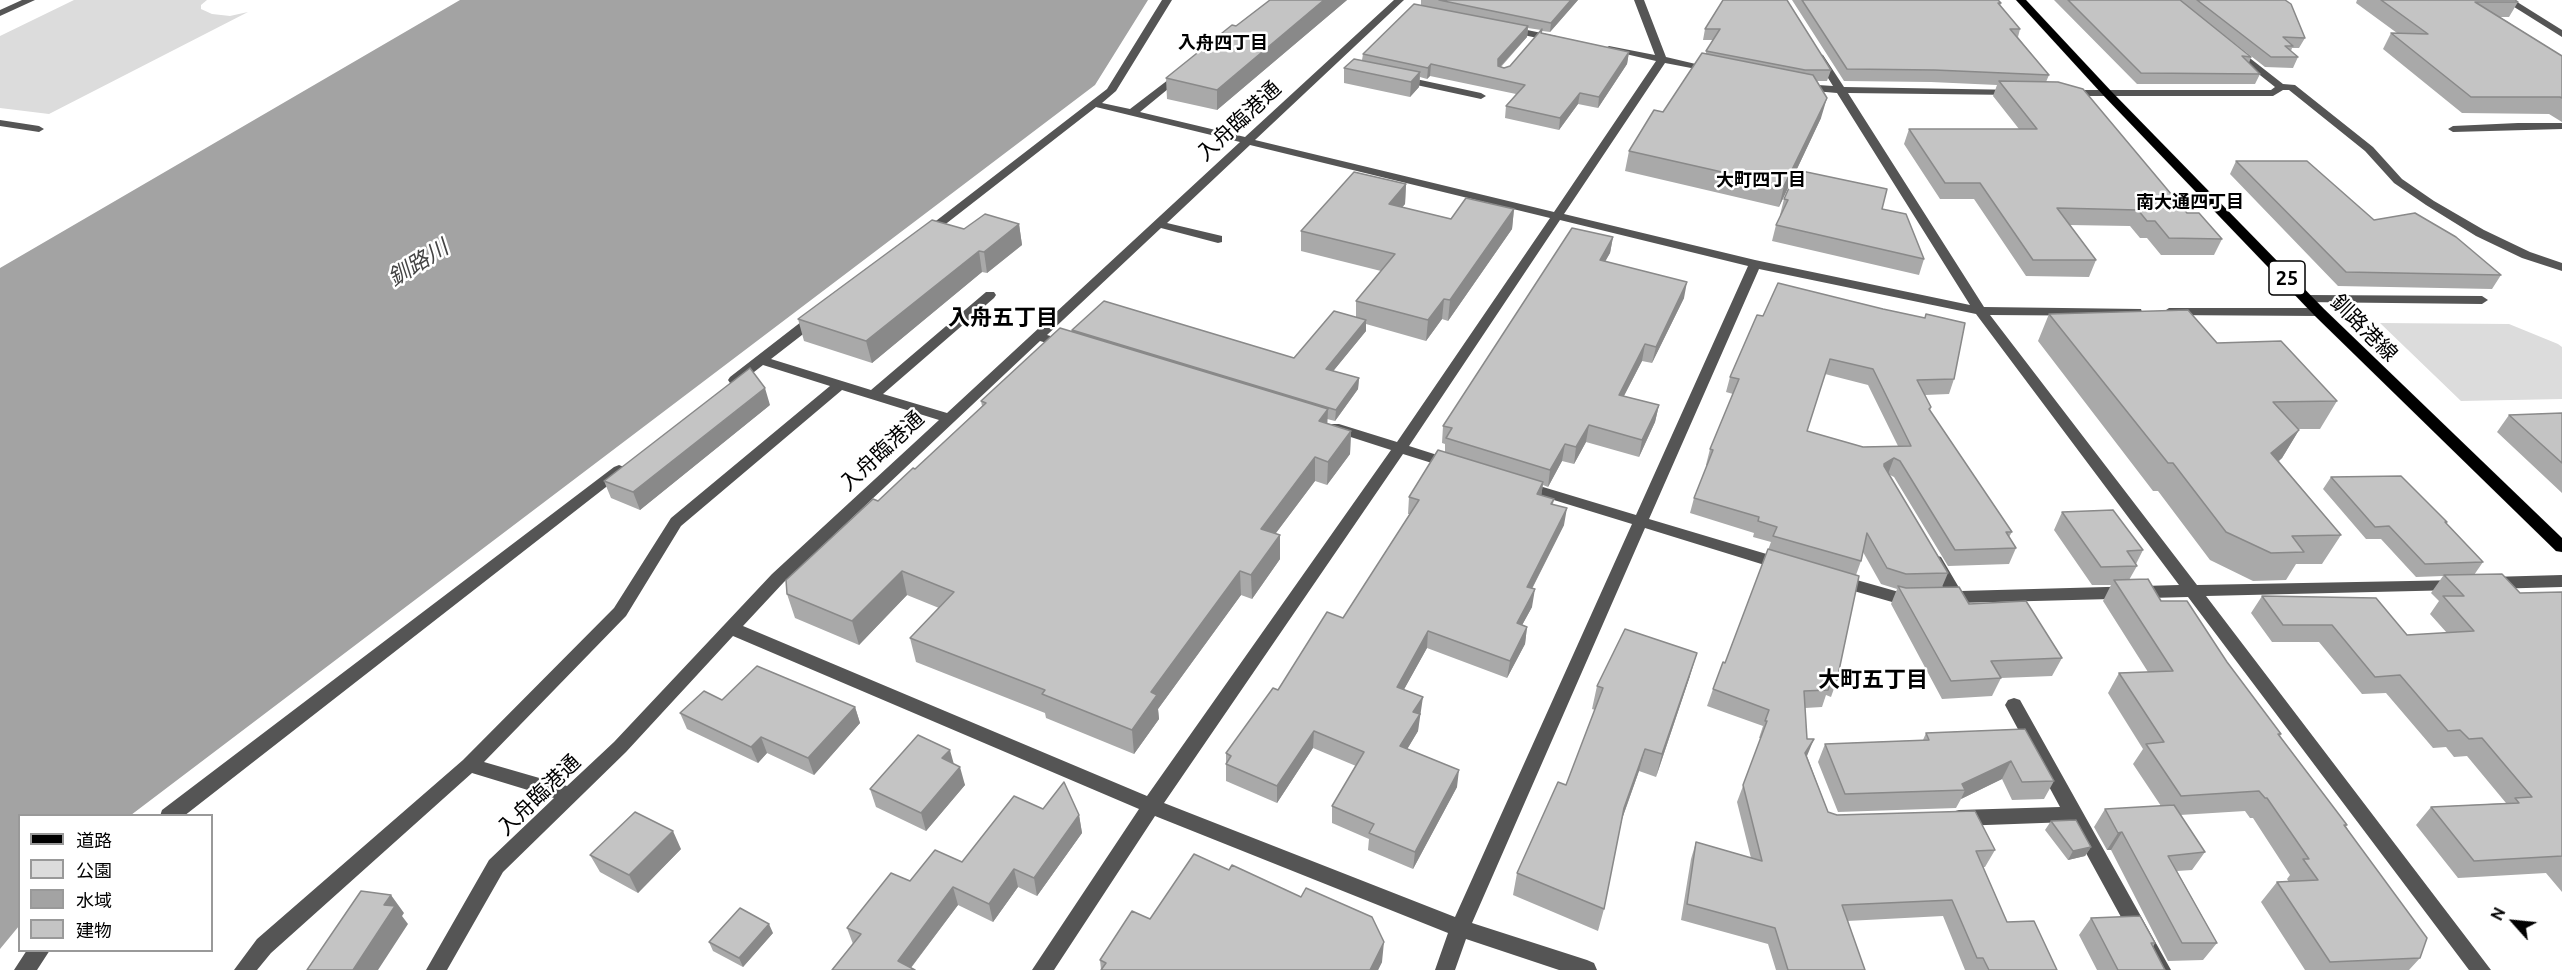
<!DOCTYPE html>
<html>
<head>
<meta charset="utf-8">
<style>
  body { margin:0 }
  #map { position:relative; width:2562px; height:970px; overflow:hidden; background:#fff; font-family:Ubuntu,"Noto Sans JP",sans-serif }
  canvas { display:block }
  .legend { position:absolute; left:18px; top:814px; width:195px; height:138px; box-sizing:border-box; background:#fff; border:2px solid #999; margin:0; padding:8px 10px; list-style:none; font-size:18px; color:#000 }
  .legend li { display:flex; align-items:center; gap:12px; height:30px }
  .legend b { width:30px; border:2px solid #999 }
  .north { position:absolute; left:2484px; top:892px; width:60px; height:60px; -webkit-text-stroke:4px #fff; paint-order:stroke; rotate:297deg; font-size:16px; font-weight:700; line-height:24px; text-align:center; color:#000 }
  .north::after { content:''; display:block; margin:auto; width:21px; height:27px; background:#000; clip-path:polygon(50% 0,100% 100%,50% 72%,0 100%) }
</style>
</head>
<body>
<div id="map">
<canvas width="2562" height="970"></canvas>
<ul class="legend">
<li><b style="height:8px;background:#000"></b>道路</li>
<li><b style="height:16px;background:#dcdcdc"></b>公園</li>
<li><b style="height:16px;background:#a3a3a3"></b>水域</li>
<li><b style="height:16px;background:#c4c4c4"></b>建物</li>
</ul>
<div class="north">N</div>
</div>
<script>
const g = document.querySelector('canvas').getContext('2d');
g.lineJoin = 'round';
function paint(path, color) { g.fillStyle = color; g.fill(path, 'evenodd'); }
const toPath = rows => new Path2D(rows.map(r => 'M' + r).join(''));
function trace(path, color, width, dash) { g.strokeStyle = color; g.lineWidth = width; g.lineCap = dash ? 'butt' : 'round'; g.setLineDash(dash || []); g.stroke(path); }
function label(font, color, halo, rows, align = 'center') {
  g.font = font + ' Ubuntu,"Noto Sans JP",sans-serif'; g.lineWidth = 5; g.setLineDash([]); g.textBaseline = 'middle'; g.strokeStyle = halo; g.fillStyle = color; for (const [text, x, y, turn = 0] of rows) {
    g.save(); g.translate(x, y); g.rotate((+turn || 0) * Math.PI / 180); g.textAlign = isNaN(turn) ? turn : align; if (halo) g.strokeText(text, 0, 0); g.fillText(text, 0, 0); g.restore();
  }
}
paint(toPath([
  [74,0,207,0,201,5,201,9,212,14,230,16,248,12,49,114,0,108,0,36],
  [2380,323,2509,324,2558,344,2562,347,2562,399,2461,401]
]), '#dcdcdc');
paint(toPath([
  [460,0,1148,0,1095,85,131,815,20,816,19,926,0,949,0,268]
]), '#a3a3a3');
const major = toPath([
  [2016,0,2026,0,2111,91,2324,309,2562,538,2562,552,2556,551,2314,315,2103,95,2016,0]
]);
trace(major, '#dbdbdb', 1);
paint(toPath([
  [22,0,35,0,0,16,0,10,22,0],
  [1162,0,1172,0,1116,91,1102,103,1130,109,1181,70,1185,71,1185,75,1140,112,1245,137,1394,0,1404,0,1255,140,1554,212,1656,61,1604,49,1609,46,1655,55,1634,0,1644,0,1666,57,1717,69,1712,72,1665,63,1564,214,1755,260,1970,305,1837,93,1803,90,1798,87,1803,84,1833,86,1815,57,1820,54,1823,55,1844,87,2020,90,2021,92,2016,95,1848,93,1984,307,2141,309,2142,312,2136,316,1990,315,2197,585,2463,580,2465,584,2463,588,2457,590,2206,596,2491,970,2469,970,2188,597,1957,603,1938,601,1936,597,1938,593,1945,591,1927,561,1929,557,1935,555,1941,557,1961,591,2179,585,1976,314,1759,269,1649,519,1790,561,1792,565,1790,569,1784,571,1645,528,1472,923,1587,960,1594,963,1597,970,1559,970,1466,939,1455,970,1435,970,1448,933,1155,816,1054,970,1032,970,1139,809,733,636,626,752,503,872,447,970,426,970,489,860,554,798,472,773,271,953,257,970,234,970,257,939,463,760,614,608,671,518,830,386,763,365,740,383,730,383,728,380,730,377,810,315,815,314,820,315,821,318,820,321,771,359,871,390,986,292,994,292,996,295,994,298,883,394,947,413,1240,142,1096,107,929,237,925,238,919,234,1107,89,1162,0],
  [1250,145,1550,218,1397,442,1339,424,1329,424,1327,427,1329,430,1391,450,1147,796,743,626,784,582,1040,341,1067,349,1072,348,1074,345,1072,342,1047,335,1161,228,1218,243,1222,242,1222,236,1167,223,1250,145],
  [1560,220,1748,266,1636,515,1523,481,1515,486,1518,489,1632,524,1455,917,1164,803,1403,454,1451,469,1456,467,1458,464,1456,461,1409,446,1560,220],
  [842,390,939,420,772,574,614,742,567,786,484,762,626,616,681,526,842,390],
  [2503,0,2514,0,2562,30,2562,37,2503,0],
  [1508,26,1556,36,1561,39,1556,42,1505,31,1505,27,1508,26],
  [2231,48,2237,48,2283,84,2295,85,2373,147,2402,179,2434,201,2484,230,2530,252,2562,263,2562,271,2522,258,2476,236,2426,205,2394,183,2365,151,2289,90,2283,90,2273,96,2067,96,2062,93,2067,90,2271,90,2275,87,2231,52,2231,48],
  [1402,76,1481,93,1486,96,1481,99,1398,81,1398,77,1402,76],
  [0,120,39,126,44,129,39,132,0,126,0,120],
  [2518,123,2562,123,2562,129,2453,132,2448,129,2453,126,2518,123],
  [2307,295,2482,296,2488,300,2482,304,2302,302,2301,299,2307,295],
  [2169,308,2319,308,2325,312,2319,316,2164,315,2163,312,2169,308],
  [619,465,624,467,626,470,624,473,184,816,160,816,162,810,614,467,619,465],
  [1839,575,1899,592,1914,592,1920,594,1922,598,1920,602,1914,604,1899,604,1833,585,1831,581,1833,577,1839,575],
  [2562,575,2562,587,2490,589,2484,587,2482,583,2484,579,2490,577,2562,575],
  [2014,698,2020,700,2171,970,2150,970,2069,822,1959,826,1952,824,1949,818,1952,812,1959,810,2060,807,2005,705,2008,700,2014,698],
  [27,950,50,950,37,970,14,970,27,950]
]), '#555');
paint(major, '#000');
paint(toPath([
  [1270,0,1347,0,1217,110,1167,99,1166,78,1236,26],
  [1421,0,1578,0,1550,32,1542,31,1542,33,1629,52,1627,64,1598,108,1578,104,1559,130,1505,118,1506,106,1516,94,1430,76,1427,79,1420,77,1419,87,1410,97,1344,83,1344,68,1362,60,1363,54,1421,5],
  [1528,28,1541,30,1510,66,1504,68,1501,67,1527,37],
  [1723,0,1831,70,1827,81,1817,81,1821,118,1779,207,1625,171,1629,151,1663,112,1706,54,1706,51,1713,40,1703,40,1705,29],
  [1792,0,1998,0,2001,3,2000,6,2020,29,2018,37,2049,75,2046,82,2187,213,2222,239,2214,255,2161,255,2147,238,2140,238,2130,226,2069,225,2096,260,2089,277,2026,276,1974,199,1940,199,1904,144,1909,129,2019,129,1993,96,1997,85,1931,82,1844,81],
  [2054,0,2285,0,2305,38,2299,48,2292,48,2291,51,2298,57,2293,68,2265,67,2197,14,2251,57,2249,63,2260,74,2255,84,2137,84],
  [2357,0,2515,0,2518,2,2509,17,2500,17,2562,56,2562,122,2549,114,2462,113,2383,49,2391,33,2397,33,2356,3],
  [2236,161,2374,220,2501,275,2492,289,2338,286,2230,174],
  [1406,184,1405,204,1402,207,1451,219,1514,209,1512,229,1448,321,1442,319,1426,341,1366,324,1366,331,1333,371,1359,378,1358,389,1335,421,1327,419,1327,423,1351,431,1350,454,1327,485,1315,481,1275,534,1280,535,1280,559,1252,599,1241,595,1158,709,1159,719,1134,754,1046,718,1045,713,916,662,910,638,939,608,907,595,859,645,795,618,787,594,878,501,915,469,982,406,981,401,1072,332,1072,330,1294,358,1356,317,1356,301,1381,271,1301,251,1301,231],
  [1784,199,1882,209,1924,259,1919,275,1772,241,1776,225,1781,215,1780,215],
  [1019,224,1022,245,987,273,982,272,872,363,804,341,798,319,964,229],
  [1613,237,1610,253,1605,261,1684,298,1652,363,1642,361,1624,396,1659,405,1655,422,1639,457,1586,442,1574,464,1562,461,1548,487,1543,485,1541,495,1554,499,1553,504,1564,525,1532,589,1532,607,1522,625,1527,627,1525,644,1507,678,1427,648,1404,689,1421,714,1419,716,1418,731,1407,749,1457,787,1413,869,1368,850,1369,839,1332,823,1332,806,1356,766,1313,748,1277,803,1226,781,1226,753,1278,690,1343,618,1410,514,1408,514,1409,497,1445,452,1445,444,1442,443,1443,426],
  [1883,309,1925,318,1926,314,1954,379,1949,394,1925,395,1931,407,1930,411,2012,532,2009,537,2016,548,2009,564,1948,566,1894,477,1888,474,1948,573,1942,587,2062,658,2052,676,2001,678,1992,696,1942,699,1891,604,1897,589,1881,584,1863,552,1861,561,1856,575,1837,680,1831,697,1826,695,1822,707,1805,708,1807,756,1828,812,1837,815,1995,850,1985,867,1983,867,2007,922,2057,970,1965,970,1943,916,1847,921,1865,970,1776,970,1768,944,1681,920,1691,859,1696,842,1751,858,1737,802,1761,738,1759,738,1763,726,1707,706,1713,689,1725,663,1771,542,1753,537,1754,533,1690,513,1694,498,1707,465,1706,465,1710,449,1733,394,1726,392,1730,377,1763,316],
  [1825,374,1868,385,1898,446,1863,447,1807,431],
  [2049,314,2217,343,2337,401,2320,429,2298,429,2299,430,2282,458,2279,461,2341,535,2322,564,2296,564,2286,580,2253,581,2210,560,2158,491,2153,491,2038,341],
  [770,405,640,510,611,498,604,481],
  [2562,413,2562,493,2497,432,2509,415],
  [2331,477,2447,522,2446,523,2483,562,2474,575,2520,593,2562,592,2562,892,2546,873,2458,878,2416,825,2431,807,2506,803,2467,756,2454,757,2446,747,2433,748,2386,693,2362,694,2319,642,2272,642,2251,613,2262,596,2407,635,2447,633,2430,614,2439,601,2431,593,2443,576,2416,577,2381,539,2366,539,2323,489],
  [2062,512,2143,550,2136,564,2137,566,2129,580,2161,601,2227,662,2281,734,2280,736,2347,825,2346,826,2420,958,2409,970,2305,970,2261,902,2277,882,2289,882,2287,879,2290,875,2253,818,2250,818,2245,811,2180,815,2205,852,2192,870,2177,871,2217,943,2203,960,2168,961,2111,850,2107,850,2094,827,2105,809,2161,806,2133,764,2143,749,2108,693,2119,673,2148,672,2103,601,2111,585,2092,585,2054,530],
  [1690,676,1656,777,1639,771,1621,822,1604,909,1598,931,1513,895,1517,873,1566,785,1595,710,1592,709,1597,686],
  [722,700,855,707,860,723,814,775,767,753,758,763,687,729,680,713],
  [2025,729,2054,781,2044,799,2012,800,2002,779,1961,799,1956,808,1838,812,1818,762,1825,744,1923,740,1926,733],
  [954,764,965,785,926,831,876,807,870,789],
  [1043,809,1079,815,1082,833,1037,896,1018,887,993,922,958,905,911,968,853,944,847,928,910,881,962,862],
  [2051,821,2091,847,2085,856,2068,860,2045,830],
  [681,849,638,893,600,872,590,855],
  [2091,918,2155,943,2153,947,2165,970,2097,970,2079,935],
  [1150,919,1382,962,1378,970,1101,970,1100,960],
  [773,933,743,967,713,951,709,942]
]), '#a9a9a9');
paint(toPath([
  [1324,0,1347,0,1217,110,1217,90],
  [1571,0,1578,0,1550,32,1551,23],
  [1528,26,1527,37,1497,70,1498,59],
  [1629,52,1627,64,1598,108,1599,97],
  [1431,64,1430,76,1427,79,1428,68],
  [1420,72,1419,87,1410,97,1411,82],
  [1580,93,1578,104,1559,130,1560,118],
  [1827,98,1821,118,1779,207,1784,186],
  [1406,184,1405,204,1388,224,1389,204],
  [1514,209,1512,229,1448,321,1450,300],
  [1019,224,1022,245,987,273,984,252],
  [1613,237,1610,253,1597,276,1600,260],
  [979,251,982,272,872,363,866,341],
  [1687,282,1684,298,1652,363,1656,347],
  [1444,299,1442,319,1426,341,1428,320],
  [1366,320,1366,331,1326,380,1326,369],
  [1645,344,1642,361,1616,411,1619,395],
  [1359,378,1358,389,1335,421,1336,410],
  [765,388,770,405,640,510,633,492],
  [1659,405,1655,422,1639,457,1642,440],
  [1328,409,1327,432,1319,421],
  [1589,425,1586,442,1574,464,1576,447],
  [2299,430,2282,458,2255,481,2271,453],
  [1351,431,1350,454,1327,485,1328,462],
  [1565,444,1562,461,1548,487,1550,470],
  [1315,457,1315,481,1261,553,1261,529],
  [1894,458,1888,474,1879,479,1884,464],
  [1543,482,1541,499,1537,494],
  [1567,508,1564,525,1524,604,1527,587],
  [1280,535,1280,559,1252,599,1251,575],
  [902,571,907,595,859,645,852,621],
  [1240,571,1241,595,1158,709,1159,719,1134,754,1132,730,1151,692],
  [1535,589,1532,607,1514,640,1517,623],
  [1527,627,1525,644,1507,678,1510,661],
  [1428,631,1427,648,1396,704,1397,687],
  [1697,653,1690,676,1656,777,1662,754],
  [1423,697,1418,731,1399,763,1400,746,1413,712],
  [855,707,860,723,814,775,808,758],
  [1314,731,1313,748,1277,803,1277,786],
  [761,737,767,753,758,763,751,747],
  [1814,739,1807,756,1799,770,1805,753],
  [1645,749,1639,771,1618,830,1624,808],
  [950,750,955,768,942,758],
  [2011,761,2002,779,1961,799,1965,790,1962,784],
  [960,767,965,785,926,831,921,813],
  [1459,770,1457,787,1413,869,1415,852],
  [1079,815,1082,833,1037,896,1034,878],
  [673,831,681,849,638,893,629,875],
  [2122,832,2111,850,2107,850,2118,833],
  [2091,847,2085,856,2068,860,2073,851],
  [1014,869,1018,887,993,922,989,904],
  [953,887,958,905,909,970,898,961],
  [391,895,404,913,402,916,408,924,378,970,353,970,384,905],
  [769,924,773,933,743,967,739,958],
  [1384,942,1382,962,1378,970,1370,970]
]), '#898989');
const building = toPath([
  [1270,0,1324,0,1217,90,1166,78,1232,25,1236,26,1270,0],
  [1439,0,1571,0,1551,23,1439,0],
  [1723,0,1787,0,1831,70,1805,70,1706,51,1720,29,1705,29,1723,0],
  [1802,0,1998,0,2001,3,1998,3,2020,29,2010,29,2049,75,1935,70,1847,69,1802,0],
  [2068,0,2180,0,2251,57,2242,56,2260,74,2141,73,2068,0],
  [2197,0,2285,0,2291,4,2305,38,2283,37,2293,46,2285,46,2298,57,2271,57,2197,0],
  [2381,0,2515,0,2518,2,2475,2,2562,56,2562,98,2560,97,2471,97,2391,33,2428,34,2381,0],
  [1414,4,1528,26,1498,59,1498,66,1504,68,1510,66,1542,29,1541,33,1629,52,1599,97,1580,93,1560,118,1506,106,1525,85,1431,64,1428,68,1363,54,1414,4],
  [1702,53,1813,75,1827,98,1784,186,1629,151,1654,110,1663,112,1702,53],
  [1354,59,1420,72,1411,82,1344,68,1354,59],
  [1999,81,2058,82,2083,89,2187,213,2199,213,2222,239,2169,238,2155,221,2147,221,2138,210,2057,208,2096,260,2033,260,1980,183,1945,183,1909,129,2037,129,1999,81],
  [2236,161,2307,161,2374,220,2415,213,2456,237,2501,275,2346,272,2236,161],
  [1797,170,1887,189,1882,209,1906,214,1924,259,1776,225,1788,200,1784,199,1797,170],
  [1354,172,1406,184,1389,204,1451,219,1466,198,1514,209,1450,300,1444,299,1428,320,1356,301,1395,254,1301,231,1354,172],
  [985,214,1019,224,984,252,979,251,866,341,798,319,932,220,964,229,985,214],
  [1572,228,1613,237,1600,260,1687,282,1656,347,1645,344,1619,395,1659,405,1642,440,1589,425,1576,447,1565,444,1550,470,1446,438,1452,428,1443,426,1572,228],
  [1778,283,1883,309,1925,318,1926,314,1965,323,1954,379,1917,380,1931,407,1929,409,2012,532,2006,532,2016,548,1955,550,1900,461,1894,458,1884,464,1884,466,1948,573,1906,574,1887,568,1867,533,1861,561,1773,536,1777,527,1758,521,1759,517,1694,498,1713,450,1710,449,1739,379,1730,377,1757,315,1763,316,1778,283],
  [1830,359,1873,369,1911,446,1863,447,1807,431,1830,359],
  [1104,301,1294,358,1334,311,1366,320,1326,369,1359,378,1336,410,1072,330,1104,301],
  [2188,310,2217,343,2281,341,2337,401,2273,402,2299,430,2271,453,2341,535,2292,536,2304,552,2271,553,2226,532,2173,463,2168,463,2049,314,2188,310],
  [1060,328,1328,409,1319,421,1351,431,1328,462,1315,457,1261,529,1280,535,1251,575,1240,571,1151,692,1157,695,1132,730,1042,694,1045,690,910,638,954,592,902,571,852,621,787,594,786,580,873,499,878,501,913,468,915,469,986,403,981,401,1060,328],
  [750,368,765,388,633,492,604,481,750,368],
  [2562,413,2562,463,2509,415,2562,413],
  [1438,450,1543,482,1537,494,1554,499,1551,504,1567,508,1527,587,1535,589,1517,623,1527,627,1510,661,1428,631,1397,687,1423,697,1413,712,1420,714,1400,746,1459,770,1415,852,1369,833,1374,824,1332,806,1364,752,1314,731,1277,786,1226,764,1231,756,1226,753,1273,688,1278,690,1327,612,1343,618,1419,500,1409,497,1438,450],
  [2401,476,2447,522,2445,522,2483,562,2425,564,2389,526,2375,527,2331,477,2401,476],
  [2113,510,2143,550,2127,551,2137,566,2101,567,2062,512,2113,510],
  [1768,549,1859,576,1837,680,1832,678,1828,690,1804,691,1807,739,1814,739,1805,753,1828,812,1837,815,1975,811,1995,850,1976,851,2007,922,2034,921,2057,970,1989,970,1983,958,1977,958,1952,900,1842,905,1865,970,1788,970,1775,928,1687,904,1696,842,1762,861,1743,785,1767,721,1765,721,1769,710,1713,689,1723,662,1725,663,1768,549],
  [2502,574,2520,593,2562,592,2562,856,2474,861,2431,807,2519,803,2515,798,2532,797,2482,738,2469,739,2460,730,2448,731,2400,675,2375,677,2332,625,2283,625,2262,596,2376,598,2407,635,2474,631,2443,596,2464,596,2444,575,2502,574],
  [2148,579,2161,601,2187,601,2227,662,2281,734,2278,734,2347,825,2344,825,2427,938,2420,958,2330,962,2277,882,2318,880,2303,859,2309,859,2267,798,2265,798,2259,791,2181,796,2146,744,2164,742,2119,673,2173,671,2114,580,2148,579],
  [1898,586,1906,588,1959,587,1969,604,2026,601,2062,658,1991,661,2001,678,1951,681,1898,586],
  [1625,629,1697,653,1662,754,1645,749,1624,808,1604,909,1517,873,1558,782,1566,785,1603,688,1597,686,1625,629],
  [757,666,855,707,808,758,761,737,751,747,680,713,704,691,722,700,757,666],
  [2025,729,2054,781,2022,782,2011,761,1962,784,1965,790,1845,794,1825,744,1929,740,1926,733,2025,729],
  [918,735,950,750,942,758,960,767,921,813,870,789,918,735],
  [1064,782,1079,815,1034,878,1014,869,989,904,953,887,898,961,915,970,832,970,861,934,847,928,891,873,910,881,935,850,962,862,1014,796,1043,809,1064,782],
  [2174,805,2205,852,2168,856,2217,943,2182,943,2122,832,2118,833,2105,809,2174,805],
  [635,812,673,831,629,875,590,855,635,812],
  [2076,820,2091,847,2073,851,2051,821,2076,820],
  [1194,854,1229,870,1232,865,1301,897,1306,888,1372,917,1384,942,1370,970,1101,970,1106,963,1100,960,1132,911,1150,919,1194,854],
  [361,891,391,895,384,905,395,906,353,970,307,970,361,891],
  [740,908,769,924,739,958,709,942,740,908],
  [2140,916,2155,943,2151,943,2165,970,2118,970,2091,918,2140,916]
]);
paint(building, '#c4c4c4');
trace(building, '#898989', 1.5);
label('bold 18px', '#000', '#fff', [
  ["入舟四丁目",1223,43],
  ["大町四丁目",1761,180],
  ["南大通四丁目",2190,202]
]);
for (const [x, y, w] of [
  [2287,278,36]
]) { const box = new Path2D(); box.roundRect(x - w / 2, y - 17, w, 34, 4.5); g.fillStyle = '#fff'; g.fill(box); trace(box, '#000', 1.5); }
label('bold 20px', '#000', null, [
  ["25",2287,278]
]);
label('21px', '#000', '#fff', [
  ["入舟臨港通",1239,121,-43],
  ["釧路港線",2364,328,45],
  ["入舟臨港通",882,451,-43],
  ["入舟臨港通",539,795,-44]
]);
label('italic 22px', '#444', '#fff', [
  ["釧路川",418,263,-32]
]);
label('bold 22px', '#000', '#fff', [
  ["入舟五丁目",1003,318],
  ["大町五丁目",1873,680]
]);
</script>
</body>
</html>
